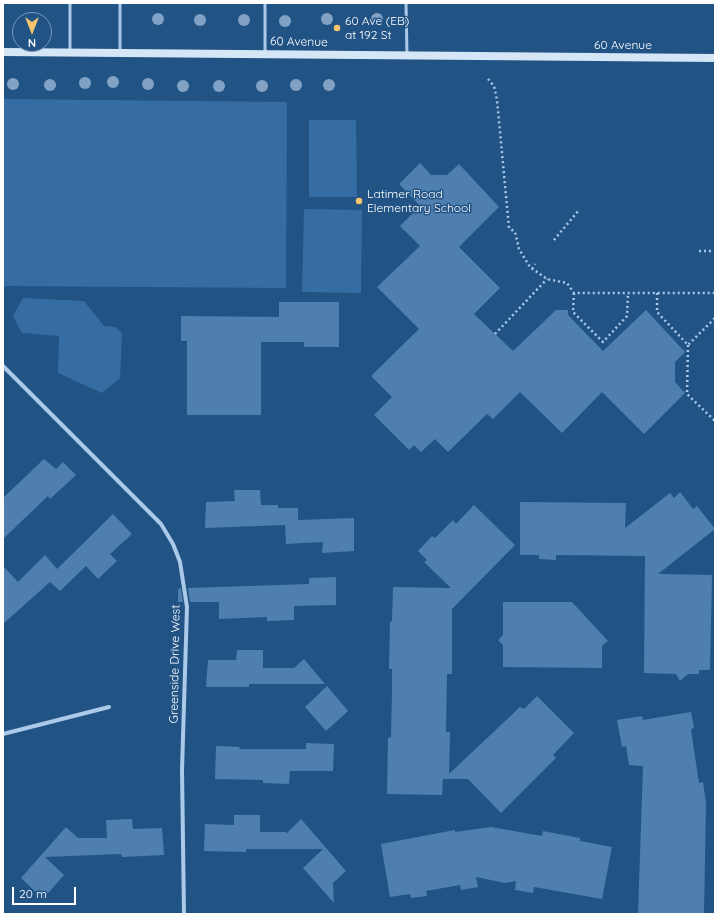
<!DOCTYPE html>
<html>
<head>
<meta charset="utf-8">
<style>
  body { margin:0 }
  #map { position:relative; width:718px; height:917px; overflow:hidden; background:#225385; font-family:Quicksand,sans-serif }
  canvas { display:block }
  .frame { position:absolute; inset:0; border:4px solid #fff; pointer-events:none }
  .north { position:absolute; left:12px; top:12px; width:40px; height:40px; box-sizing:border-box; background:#225385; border:1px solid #7a98b6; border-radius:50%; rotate:180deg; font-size:11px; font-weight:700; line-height:16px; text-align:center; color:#fff }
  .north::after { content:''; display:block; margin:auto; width:14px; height:18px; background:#f5c66c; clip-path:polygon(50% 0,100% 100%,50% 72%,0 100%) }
  .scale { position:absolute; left:12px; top:887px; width:64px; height:18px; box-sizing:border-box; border:2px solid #fff; border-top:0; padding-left:5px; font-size:12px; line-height:14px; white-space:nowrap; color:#fff; -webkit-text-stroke:3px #225385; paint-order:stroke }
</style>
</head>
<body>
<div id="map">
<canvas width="718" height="917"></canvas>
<div class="frame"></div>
<div class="north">N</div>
<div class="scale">20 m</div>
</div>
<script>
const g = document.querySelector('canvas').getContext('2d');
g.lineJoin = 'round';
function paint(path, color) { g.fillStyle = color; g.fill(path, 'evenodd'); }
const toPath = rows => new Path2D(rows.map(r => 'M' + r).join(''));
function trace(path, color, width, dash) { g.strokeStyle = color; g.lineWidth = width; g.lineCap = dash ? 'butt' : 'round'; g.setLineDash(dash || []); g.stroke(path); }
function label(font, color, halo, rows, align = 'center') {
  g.font = font + ' Quicksand,sans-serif'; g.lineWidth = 3; g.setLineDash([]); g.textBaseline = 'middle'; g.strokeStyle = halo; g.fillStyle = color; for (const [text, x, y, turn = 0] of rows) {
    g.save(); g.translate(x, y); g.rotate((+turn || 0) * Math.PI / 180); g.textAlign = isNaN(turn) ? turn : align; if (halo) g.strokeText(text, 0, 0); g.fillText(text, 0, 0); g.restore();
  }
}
paint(toPath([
  [3,99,287,102,286,288,3,286],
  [309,120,356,120,357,197,309,197],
  [304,209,362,210,361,293,302,292],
  [23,298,84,301,104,326,115,327,122,333,120,378,102,393,58,373,59,336,22,333,13,316]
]), '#356da2');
paint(toPath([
  [420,163,431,175,447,175,459,164,499,207,459,247,500,288,474,314,513,351,556,310,568,310,568,315,603,351,646,310,685,352,675,362,675,382,685,393,644,434,602,392,562,433,520,392,493,419,487,414,448,452,435,439,421,452,414,445,409,450,374,415,392,397,371,376,419,329,377,287,420,246,400,226,420,206,399,184],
  [279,302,339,302,339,347,304,347,304,342,261,342,261,415,187,415,187,341,181,341,181,316,279,317],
  [44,459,56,469,63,462,76,475,50,499,48,496,3,539,3,498],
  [234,490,260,490,261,505,278,505,278,508,298,508,298,520,354,518,354,551,322,553,323,542,286,544,285,525,205,528,206,502,235,501],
  [680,492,693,509,697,506,715,529,658,574,712,575,710,670,699,670,699,674,688,674,680,681,676,674,644,673,645,556,556,555,556,560,539,559,539,555,520,555,520,502,626,503,625,528,670,493,674,498],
  [474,505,515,545,452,609,452,674,447,674,446,732,450,732,449,774,520,707,524,709,537,696,574,733,553,755,556,758,501,813,468,779,443,779,442,795,387,794,388,738,391,737,392,694,392,669,389,669,390,622,392,621,393,587,451,588,424,562,427,560,418,551,432,536,435,538,453,520,456,524],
  [113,514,132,534,110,554,117,561,98,579,86,566,60,591,50,582,3,624,3,566,18,582,45,555,57,569],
  [336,577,336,605,294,606,294,620,267,621,267,617,219,619,219,602,190,602,188,588,309,584,309,578],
  [181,588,183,602,178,602,178,589],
  [503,602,572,602,608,641,602,646,602,668,503,667,503,645,498,640,503,635],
  [237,650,263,650,263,668,294,668,304,659,325,684,249,684,249,687,206,687,208,660,236,660],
  [327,686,348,711,326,731,305,707],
  [691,712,694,727,691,730,699,783,703,782,706,803,704,914,638,914,643,766,629,765,626,746,622,747,617,720,642,716,643,720],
  [306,743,334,744,333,771,290,771,289,784,263,783,263,780,215,779,216,746,240,747,239,749,306,749],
  [234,815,260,815,260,832,286,832,286,834,301,819,346,871,333,883,334,903,303,868,323,849,246,849,246,852,204,851,205,824,234,825],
  [132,819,133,829,162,828,164,855,122,857,121,854,45,857,64,875,43,899,21,878,66,827,78,838,107,838,106,820],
  [491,827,542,836,543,831,580,838,580,841,612,847,602,899,534,887,533,893,515,890,516,881,505,883,476,877,478,887,461,890,460,885,426,891,427,896,411,898,410,894,390,897,381,844,455,830,455,832]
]), '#4e7faf');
trace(toPath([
  [488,79,494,86,497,100,509,228,515,232,519,249,530,267,547,279,567,283,574,293,715,293],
  [554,240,579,210],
  [699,251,715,251],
  [532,269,535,264],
  [574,293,573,312,603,342,627,316,628,293],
  [657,293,657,312,688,345,715,318],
  [495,334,547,279],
  [688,345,687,394,715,421]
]), '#abcae9', 2.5, [2, 3]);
trace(toPath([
  [70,3,70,52],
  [120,3,120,51],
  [265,3,265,53],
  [406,3,407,55]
]), '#abcae9', 3);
trace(toPath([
  [3,366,161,524,173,544,180,562,187,607,182,770,184,914],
  [3,734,109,707]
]), '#abcae9', 4);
trace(toPath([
  [3,52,715,58]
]), '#d5e6f7', 8);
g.fillStyle = '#81a2c4';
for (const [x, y] of [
  [158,19],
  [327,19],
  [377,19],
  [200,20],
  [244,20],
  [285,21],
  [113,82],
  [85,83],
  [13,84],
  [148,84],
  [50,85],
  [296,85],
  [329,85],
  [183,86],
  [219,86],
  [262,86]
]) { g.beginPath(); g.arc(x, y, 6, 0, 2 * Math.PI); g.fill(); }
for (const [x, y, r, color] of [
  [337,28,4,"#f5c66c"],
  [359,201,4,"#f5c66c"]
]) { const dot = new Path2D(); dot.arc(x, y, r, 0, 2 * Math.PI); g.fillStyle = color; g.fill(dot); trace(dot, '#225385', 1.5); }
label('12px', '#fff', '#225385', [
  ["60 Ave (EB)",345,21],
  ["at 192 St",345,35],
  ["Latimer Road",367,194],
  ["Elementary School",367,208]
], 'left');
label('12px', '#fff', '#225385', [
  ["60 Avenue",299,42,1],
  ["60 Avenue",623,45],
  ["Greenside Drive West",175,664,-89]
]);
</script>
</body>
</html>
